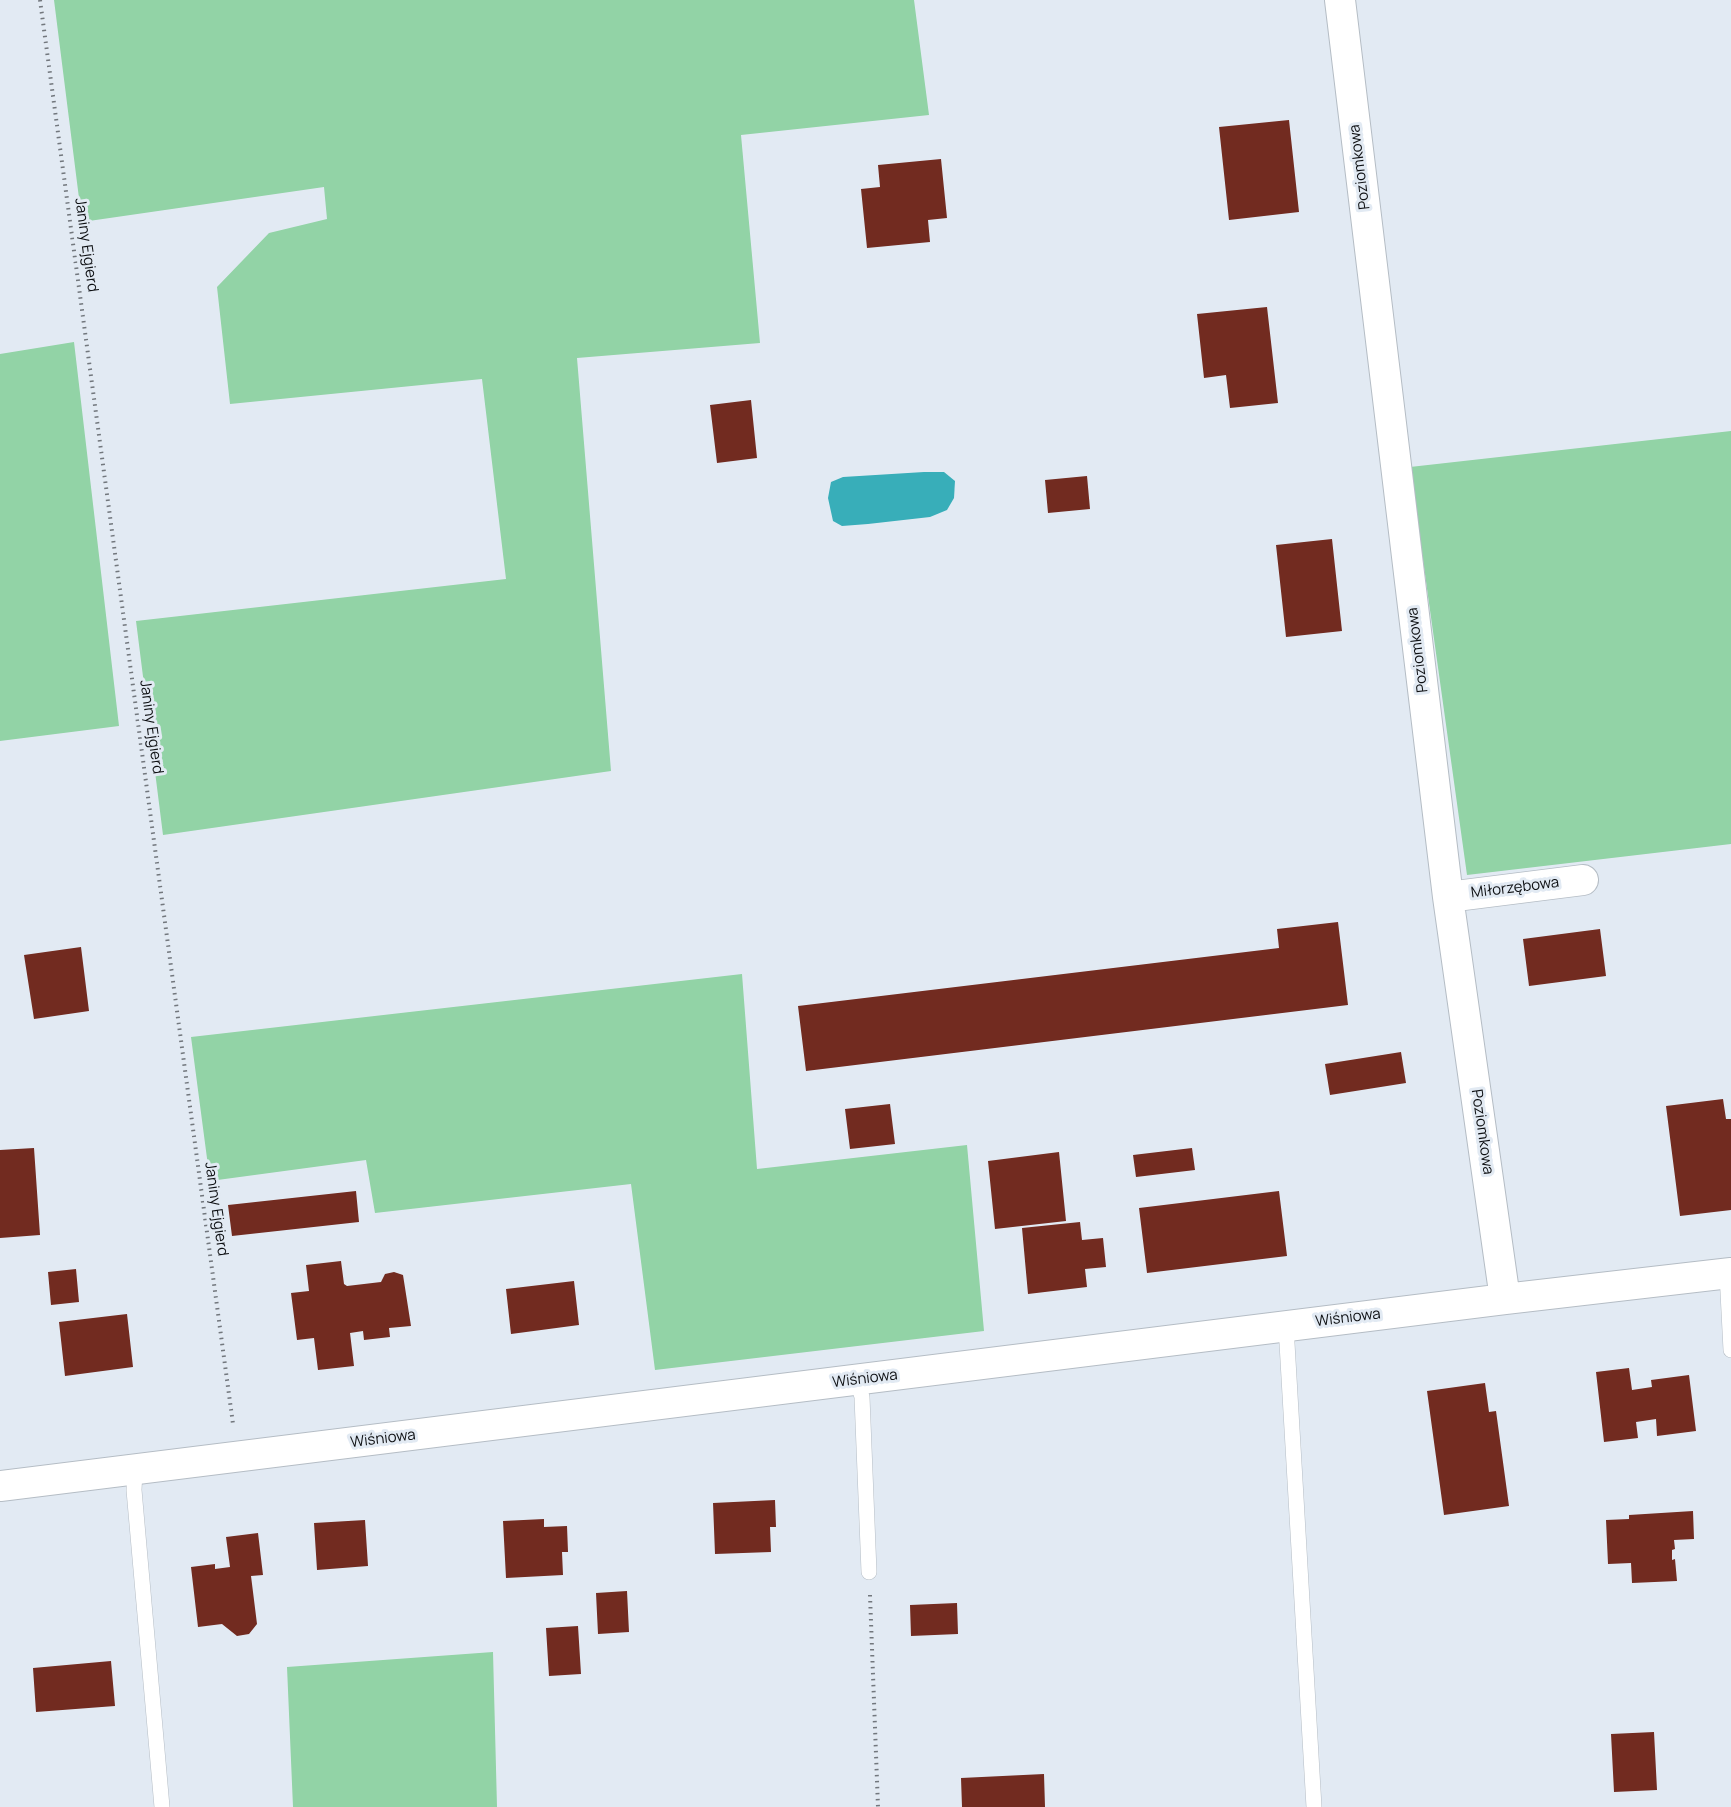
<!DOCTYPE html>
<html>
<head>
<meta charset="utf-8">
<style>
  body { margin:0 }
  canvas { display:block; background:#e2eaf3 }
</style>
</head>
<body>
<canvas width="1731" height="1807"></canvas>
<script>
const g = document.querySelector('canvas').getContext('2d');
g.lineJoin = 'round';
function paint(path, color) { g.fillStyle = color; g.fill(path, 'evenodd'); }
const toPath = rows => new Path2D(rows.map(r => 'M' + r).join(''));
function trace(path, color, width, dash) { g.strokeStyle = color; g.lineWidth = width; g.lineCap = dash ? 'butt' : 'round'; g.setLineDash(dash || []); g.stroke(path); }
function label(font, color, halo, rows, align = 'center') {
  g.font = font + ' Manrope,sans-serif'; g.lineWidth = 6; g.setLineDash([]); g.textBaseline = 'middle'; g.strokeStyle = halo; g.fillStyle = color; for (const [text, x, y, turn = 0] of rows) {
    g.save(); g.translate(x, y); g.rotate((+turn || 0) * Math.PI / 180); g.textAlign = isNaN(turn) ? turn : align; if (halo) g.strokeText(text, 0, 0); g.fillText(text, 0, 0); g.restore();
  }
}
paint(toPath([
  [54,0,914,0,929,115,741,135,760,343,577,358,611,771,163,835,136,621,506,579,482,379,230,404,217,287,269,233,327,219,324,187,82,222],
  [74,342,119,726,0,741,0,354],
  [1731,431,1731,844,1467,875,1410,467],
  [742,974,757,1169,967,1145,984,1331,655,1370,631,1184,375,1213,366,1160,210,1181,191,1037],
  [493,1652,497,1807,293,1807,287,1667]
]), '#92d3a6');
paint(toPath([
  [924,472,944,472,955,481,954,498,947,510,930,517,868,524,842,526,833,521,828,498,831,482,843,477]
]), '#38aeb9');
paint(toPath([
  [1289,120,1299,212,1229,220,1219,127],
  [941,159,947,218,928,220,930,242,867,248,861,189,880,187,878,165],
  [1267,307,1278,403,1230,408,1226,375,1204,378,1197,314],
  [751,400,757,458,717,463,710,405],
  [1087,476,1090,509,1048,513,1045,480],
  [1332,539,1342,631,1286,637,1276,545],
  [1338,922,1348,1005,806,1071,798,1006,1279,948,1277,929],
  [1600,929,1606,976,1529,986,1523,939],
  [81,947,89,1011,34,1019,24,955],
  [1401,1052,1406,1083,1330,1095,1325,1064],
  [1723,1099,1726,1119,1731,1119,1731,1210,1680,1216,1666,1106],
  [890,1104,895,1144,850,1149,845,1109],
  [34,1148,40,1235,0,1238,0,1150],
  [1192,1148,1195,1170,1136,1177,1133,1155],
  [1059,1152,1066,1221,995,1229,988,1161],
  [356,1191,359,1222,232,1236,228,1205],
  [1279,1191,1287,1256,1147,1273,1139,1208],
  [1080,1222,1082,1240,1103,1238,1106,1267,1085,1269,1087,1287,1028,1294,1022,1228],
  [341,1261,344,1284,347,1286,381,1282,385,1274,394,1272,403,1275,411,1326,389,1328,390,1337,364,1340,363,1331,350,1333,354,1366,318,1370,314,1338,297,1340,291,1293,309,1291,306,1265],
  [76,1269,79,1302,51,1305,48,1272],
  [574,1281,579,1325,511,1334,506,1289],
  [127,1314,133,1367,65,1376,59,1322],
  [1629,1368,1632,1390,1652,1387,1651,1380,1689,1375,1696,1431,1657,1436,1656,1419,1636,1422,1638,1438,1604,1442,1596,1372],
  [1485,1383,1489,1412,1496,1411,1509,1506,1444,1515,1427,1391],
  [775,1500,776,1527,770,1527,771,1552,715,1554,713,1503],
  [1693,1511,1694,1539,1674,1540,1675,1549,1672,1550,1672,1560,1675,1559,1677,1581,1632,1583,1631,1563,1608,1564,1606,1520,1629,1519,1629,1515],
  [544,1519,544,1527,567,1526,568,1552,562,1552,563,1575,506,1578,503,1521],
  [365,1520,368,1566,317,1570,314,1523],
  [258,1533,263,1575,251,1576,257,1624,249,1634,237,1636,222,1624,198,1627,191,1567,215,1564,215,1569,230,1567,226,1537],
  [627,1591,629,1632,598,1634,596,1593],
  [957,1603,958,1634,911,1636,910,1605],
  [578,1626,581,1674,549,1676,546,1628],
  [111,1661,115,1706,36,1712,33,1668],
  [1654,1732,1657,1790,1614,1792,1611,1734],
  [1044,1774,1045,1807,962,1807,961,1778]
]), '#722b20');
const lane = toPath([
  [1727,1273,1731,1350],
  [1286,1326,1314,1807],
  [857,1380,862,1397,869,1572],
  [135,1470,134,1490,162,1807]
]);
const street = toPath([
  [1340,0,1448,897,1505,1299],
  [1448,897,1583,880],
  [0,1486,1505,1299,1731,1273]
]);
trace(lane, '#b5bdc5', 16);
trace(street, '#b5bdc5', 32);
trace(toPath([
  [40,0,233,1424],
  [870,1595,878,1807]
]), '#72777d', 4, [1.5, 4.5]);
trace(lane, '#fff', 15);
trace(street, '#fff', 30);
label('15px', '#0e1013', '#e2eaf3', [
  ["Poziomkowa",1360,167,-97],
  ["Janiny Ejgierd",86,245,82],
  ["Poziomkowa",1418,650,-97],
  ["Janiny Ejgierd",151,727,82],
  ["Miłorzębowa",1515,888,-7],
  ["Poziomkowa",1482,1132,82],
  ["Janiny Ejgierd",216,1209,82],
  ["Wiśniowa",1348,1318,-7],
  ["Wiśniowa",865,1379,-7],
  ["Wiśniowa",383,1439,-7]
]);
</script>
</body>
</html>
